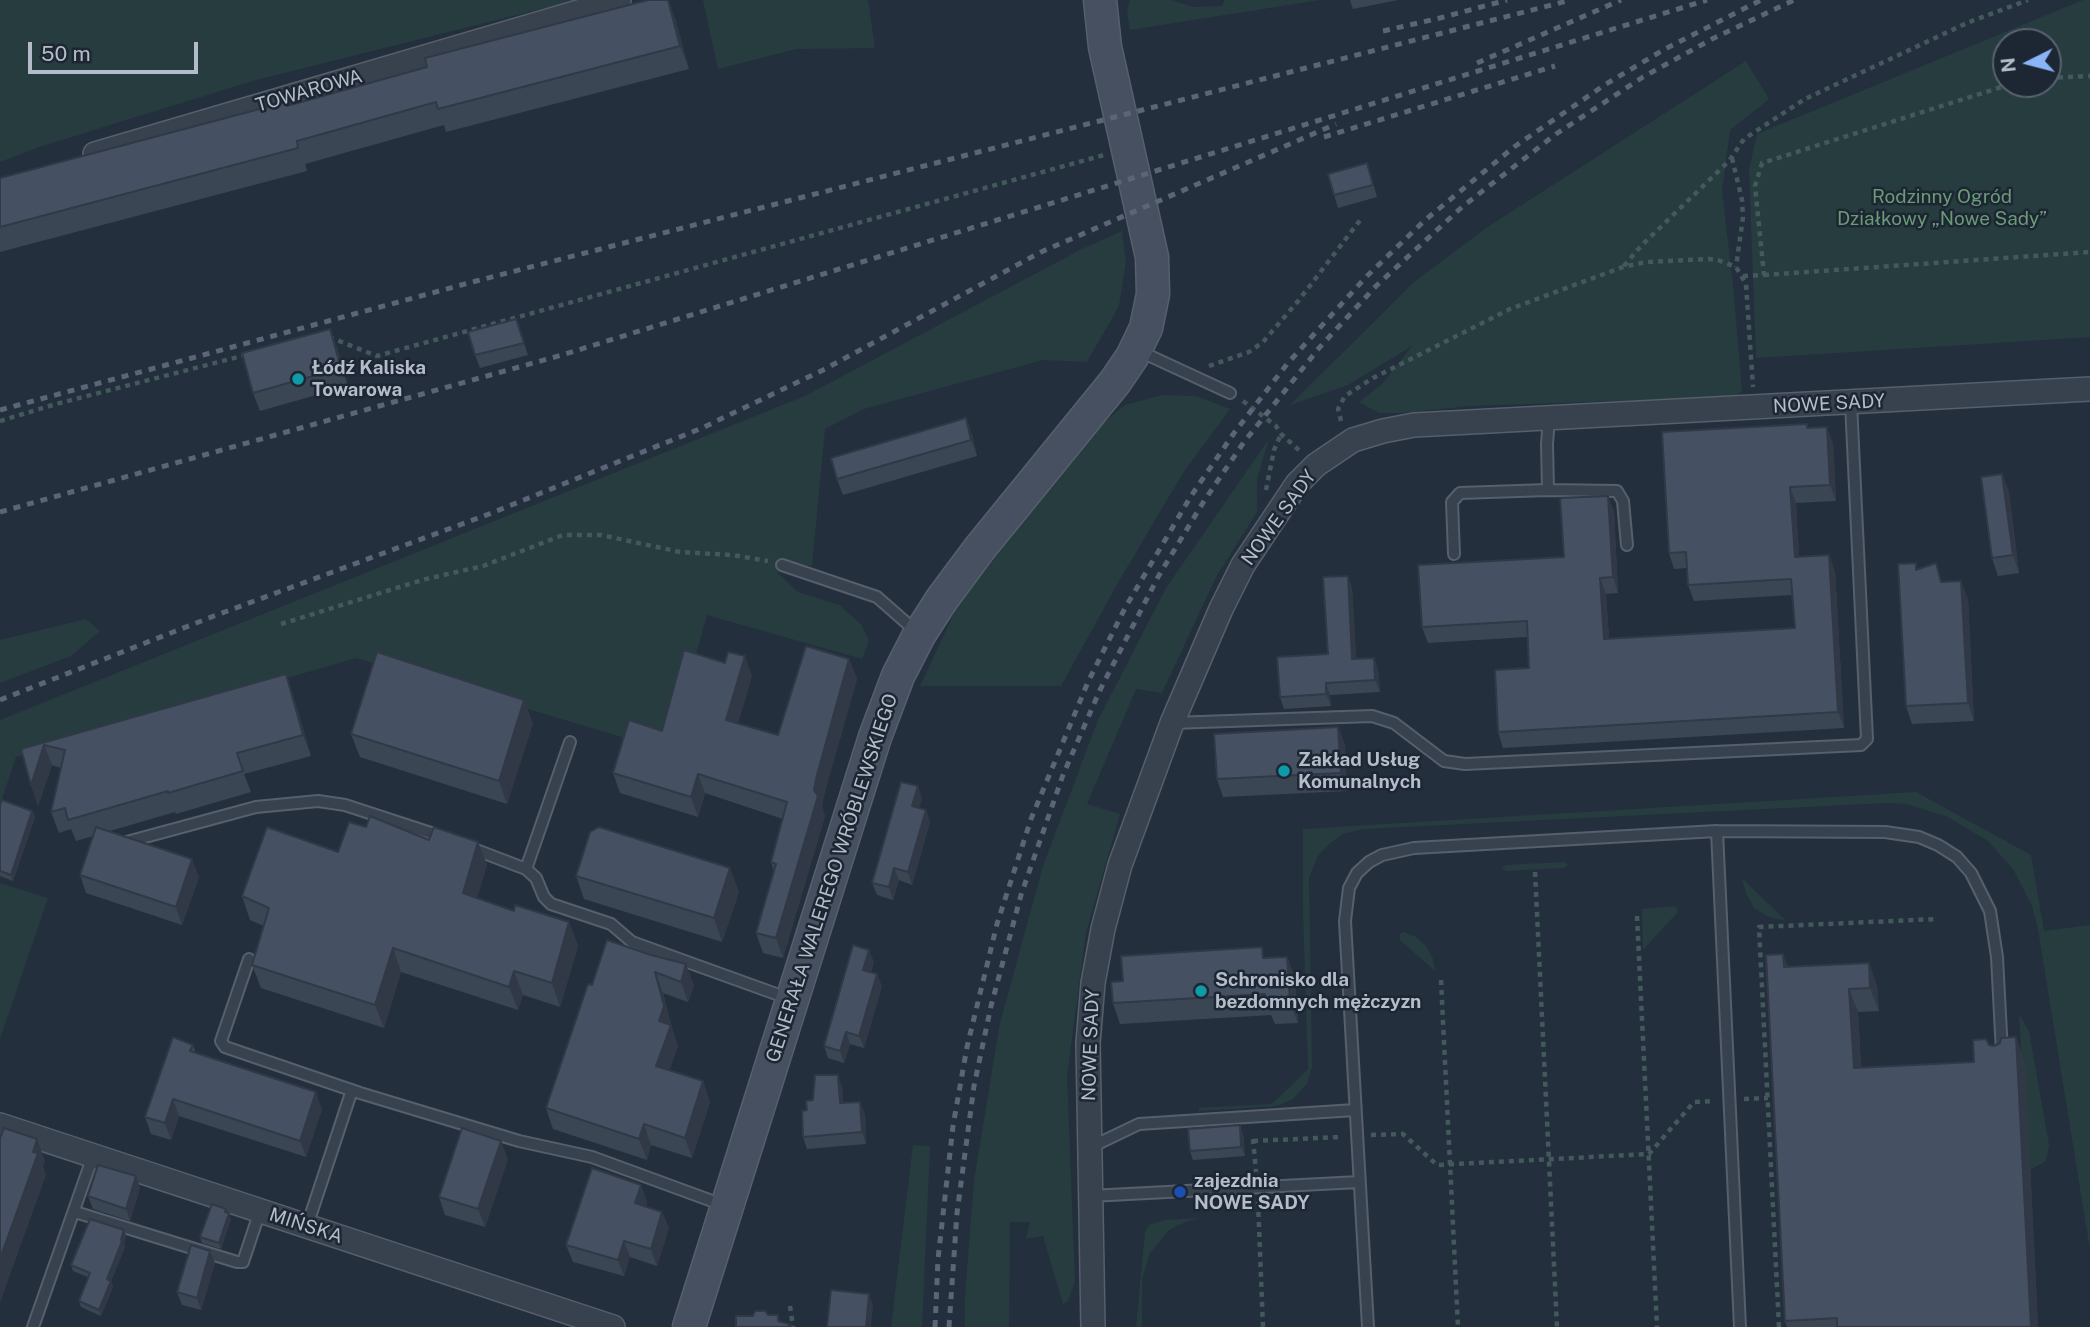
<!DOCTYPE html>
<html>
<head>
<meta charset="utf-8">
<style>
  body { margin:0 }
  #map { position:relative; width:2090px; height:1327px; overflow:hidden; background:#242f3e; font-family:"Public Sans",sans-serif }
  canvas { display:block }
  .north { position:absolute; left:1992px; top:28px; width:70px; height:70px; box-sizing:border-box; background:#1d2633; border:2px solid #59626f; border-radius:50%; rotate:264deg; font-size:19px; font-weight:700; line-height:28px; text-align:center; color:#b4bcc9 }
  .north::after { content:''; display:block; margin:auto; width:24px; height:32px; background:#8ab4f8; clip-path:polygon(50% 0,100% 100%,50% 72%,0 100%) }
  .scale { position:absolute; left:28px; top:42px; width:170px; height:32px; box-sizing:border-box; border:4px solid #b4bcc9; border-top:0; padding-left:9px; font-size:21px; line-height:24px; white-space:nowrap; color:#b4bcc9; -webkit-text-stroke:5px #1d2633; paint-order:stroke }
</style>
</head>
<body>
<div id="map">
<canvas width="2090" height="1327"></canvas>
<div class="north">N</div>
<div class="scale">50 m</div>
</div>
<script>
const g = document.querySelector('canvas').getContext('2d');
g.lineJoin = 'round';
function paint(path, color) { g.fillStyle = color; g.fill(path, 'evenodd'); }
const toPath = rows => new Path2D(rows.map(r => 'M' + r).join(''));
function trace(path, color, width, dash) { g.strokeStyle = color; g.lineWidth = width; g.lineCap = dash ? 'butt' : 'round'; g.setLineDash(dash || []); g.stroke(path); }
function label(font, color, halo, rows, align = 'center') {
  g.font = font + ' "Public Sans",sans-serif'; g.lineWidth = 5; g.setLineDash([]); g.textBaseline = 'middle'; g.strokeStyle = halo; g.fillStyle = color; for (const [text, x, y, turn = 0] of rows) {
    g.save(); g.translate(x, y); g.rotate((+turn || 0) * Math.PI / 180); g.textAlign = isNaN(turn) ? turn : align; if (halo) g.strokeText(text, 0, 0); g.fillText(text, 0, 0); g.restore();
  }
}
paint(toPath([
  [0,0,577,0,256,80,42,146,0,162],
  [703,0,868,0,875,48,796,49,718,69],
  [1130,0,1170,0,1194,7,1222,6,1225,0,1320,0,1130,30,1127,10],
  [2083,0,2090,0,2090,337,1756,358,1749,170,1757,134],
  [2048,42,2048,84,2006,84,2006,42],
  [1746,61,1769,99,1730,130,1722,191,1733,284,1742,391,1735,397,1472,406,1401,413,1379,413,1359,402,1382,384,1412,346,1348,385,1290,405,1414,282,1486,228],
  [1122,231,1126,262,1119,306,1087,362,1043,360,864,409,825,429,812,565,777,572,798,592,839,605,861,624,869,640,862,659,707,615,669,751,356,658,16,757,0,805,0,720,805,396,1080,250],
  [1162,395,1196,396,1230,409,1183,473,1119,581,1061,686,920,686,957,607,1095,430,1125,405],
  [1269,439,1257,479,1257,512,1216,577,1162,693,1136,689,1087,804,1120,814,1086,933,1067,1076,1075,1281,1068,1301,1063,1304,1043,1236,1026,1239,1030,1222,1010,1222,1009,1327,965,1327,965,1296,974,1180,1000,1023,1043,866,1098,720,1166,588],
  [86,619,100,631,71,656,0,683,0,640],
  [1916,792,2031,855,2044,931,2090,925,2090,1250,2038,929,2032,906,2013,869,1988,841,1948,817,1907,804,1886,803,1363,829,1343,834,1329,844,1318,856,1309,878,1312,1067,1307,1084,1293,1099,1277,1106,1199,1111,1199,1108,1272,1104,1308,1069,1303,911,1303,829],
  [1564,862,1568,865,1564,868,1506,871,1502,868,1506,865],
  [1742,878,1786,921,1769,917,1754,908,1746,893],
  [0,883,48,898,0,1039],
  [1673,906,1678,908,1677,913,1643,950,1642,909],
  [1404,932,1416,937,1427,947,1433,959,1435,971,1400,940,1400,934],
  [2019,1014,2029,1031,2049,1145,2046,1161,2030,1170,2025,1062,2022,1061],
  [913,1145,930,1146,922,1327,891,1327],
  [1201,1218,1187,1221,1169,1230,1150,1253,1142,1279,1142,1327,1136,1327,1145,1232,1149,1225,1165,1220]
]), '#263c3f');
const lane = toPath([
  [1137,350,1230,393],
  [1548,490,1617,491,1623,501,1627,545],
  [1454,554,1452,502,1460,493,1548,490,1547,444,1549,418],
  [782,565,877,597,918,633],
  [1172,723,1372,716,1394,723,1444,761,1465,764,1861,745,1867,739,1851,403],
  [1717,831,1740,1327],
  [123,843,256,807,318,801,345,805,443,837],
  [471,848,526,869,536,878,544,897,551,904,611,924,632,942,790,999],
  [526,869,570,742],
  [249,959,221,1041,225,1047,360,1093,519,1141,592,1157,723,1205],
  [1091,1147,1139,1124,1355,1110],
  [1090,1196,1359,1182],
  [75,1212,237,1262,243,1262,260,1211],
  [307,1226,352,1090],
  [33,1327,93,1156],
  [1368,1327,1345,921,1349,888,1357,873,1369,862,1382,855,1414,848,1717,831,1885,832,1919,837,1938,845,1957,857,1971,873,1990,911,1997,957,2002,1053]
]);
const street = toPath([
  [95,154,619,0],
  [0,1125,613,1327],
  [1093,1327,1088,1043,1093,983,1103,929,1120,865,1172,723,1221,609,1243,565,1297,484,1316,465,1353,440,1383,431,1414,425,2090,389]
]);
const secondary = toPath([
  [689,1327,875,737,898,676,919,635,942,599,980,548,1115,382,1132,357,1146,328,1153,294,1152,257,1105,47,1100,0]
]);
trace(lane, '#565f6c', 14);
trace(street, '#565f6c', 26);
trace(secondary, '#565f6c', 35);
trace(toPath([
  [2048,78,2090,76],
  [1732,158,1742,200,1743,217,1736,267],
  [1624,266,1641,246,1729,161,1744,139,1805,99,1969,22,2028,0],
  [1764,275,2090,252],
  [1743,276,1764,275,1755,186,1762,163,2011,84],
  [329,337,377,356,1104,155],
  [1209,366,1249,352,1263,342,1299,300,1361,219],
  [1243,401,1276,426,1281,434,1301,452],
  [0,421,56,404,246,355],
  [1341,421,1338,409,1345,396,1373,378,1510,309,1623,267,1646,262,1709,259,1718,260,1736,267,1746,284,1753,387],
  [1266,490,1274,450,1281,434],
  [281,624,422,580,483,566,563,535,601,535,680,552,732,555,768,561],
  [1535,872,1557,1327],
  [1637,916,1657,1327],
  [1441,980,1458,1327],
  [1744,1099,1768,1098],
  [1371,1135,1403,1134,1437,1165,1649,1154,1694,1102,1715,1101],
  [1253,1139,1256,1172],
  [1253,1141,1341,1137],
  [1258,1202,1263,1327],
  [790,1306,793,1327],
  [1779,1327,1759,927,1937,919]
]), '#44595c', 4.5, [5, 5]);
trace(lane, '#38414e', 10);
trace(street, '#38414e', 23);
trace(secondary, '#465061', 32);
trace(toPath([
  [1383,31,1440,18,1507,0],
  [1477,63,1621,0],
  [1324,137,1555,66],
  [0,410,476,281,1571,0],
  [0,512,562,355,1707,0],
  [0,700,214,616,489,514,702,428,825,369,1041,252,1336,124],
  [935,1327,938,1259,953,1126,967,1047,997,924,1031,819,1088,682,1125,608,1191,496,1234,433,1287,364,1366,277,1424,221,1514,147,1606,84,1665,49,1761,0],
  [949,1327,957,1213,974,1086,991,1006,1021,895,1063,775,1100,690,1158,577,1204,501,1244,442,1319,348,1376,286,1462,207,1556,134,1643,77,1712,39,1794,0]
]), '#5a6575', 5, [7, 7]);
paint(toPath([
  [1350,0,1398,0,1353,9],
  [675,18,689,69,446,132,444,125,305,164,307,171,0,252,0,178],
  [1371,175,1377,197,1338,208,1334,195],
  [516,319,528,355,480,368,475,355],
  [337,347,348,386,260,411,253,393],
  [1809,428,1833,443,1836,501,1796,503,1799,557,1835,571,1844,728,1503,748,1498,732,1529,668,1527,637,1428,643,1422,627,1564,557,1614,511,1618,593,1606,594,1609,639,1795,628,1792,595,1694,601,1688,585,1687,568,1674,569,1669,553],
  [972,434,977,456,843,495,837,479],
  [2002,474,2009,492,2019,573,1998,576,1992,558],
  [1918,569,1943,582,1968,599,1974,721,1912,724,1906,706],
  [1352,588,1356,659,1374,658,1378,670,1380,692,1330,695,1331,706,1284,709,1280,697,1328,654],
  [849,659,857,679,824,795,822,806,825,816,783,958,763,953,756,933,774,872,771,862,783,819,705,793,698,817,620,793,613,773,662,731,725,663,752,676,738,723,778,735],
  [286,674,293,695,311,756,244,774,251,792,176,814,175,812,110,831,199,877,182,925,86,893,80,875,93,836,76,841,71,829,59,833,51,812,61,768,52,765,38,806,31,785,21,749],
  [533,723,507,804,360,757,351,734],
  [1338,727,1345,745,1347,791,1223,797,1217,779],
  [922,798,919,808,926,810,930,822,912,885,899,880,893,900,877,895,872,883],
  [0,805,32,811,35,817,13,881,0,876],
  [366,827,429,840,478,842,487,865,477,898,514,911,569,922,578,946,560,1007,523,995,518,1010,401,972,384,1028,261,988,252,965,264,926,250,920,242,896,338,852],
  [576,876,739,892,722,942,584,899],
  [651,955,694,985,688,1002,663,993,672,1028,678,1046,669,1070,703,1081,710,1102,692,1158,651,1145,647,1160,553,1129,546,1108,592,985],
  [1287,957,1295,978,1298,1023,1275,1024,1271,1015,1120,1024,1113,1003,1267,958],
  [874,962,871,972,882,986,864,1048,850,1044,844,1063,828,1058,824,1046],
  [1869,963,1877,986,1879,1011,1858,1012,1861,1067,1974,1062,1989,1045,2025,1061,2038,1327,1787,1327,1785,1321,1788,967],
  [193,1045,196,1053,322,1109,306,1157,179,1116,171,1140,151,1134,145,1117],
  [842,1087,843,1103,860,1102,865,1115,866,1144,807,1149,803,1137,807,1110,813,1100],
  [1243,1134,1245,1156,1193,1160,1190,1151],
  [508,1159,485,1227,445,1215,439,1197],
  [136,1176,140,1188,130,1221,93,1209,88,1196],
  [641,1185,647,1202,646,1206,662,1212,669,1228,657,1266,630,1257,624,1276,573,1262,566,1245],
  [226,1209,231,1219,221,1249,202,1243,200,1237],
  [124,1230,126,1236,124,1243,125,1247,111,1281,113,1287,101,1316,81,1307,79,1301,88,1277,73,1271,71,1265],
  [210,1251,215,1263,201,1310,182,1305,177,1292]
]), '#3b4654');
paint(toPath([
  [669,0,675,18,689,69,680,46],
  [330,329,337,347,348,386,341,368],
  [966,418,972,434,977,456,971,440],
  [1827,427,1833,443,1836,501,1830,485],
  [2002,474,2009,492,2019,573,2013,555],
  [1790,487,1796,503,1800,573,1795,557],
  [1608,496,1614,511,1618,593,1613,577],
  [1829,555,1835,571,1844,728,1838,712],
  [1348,576,1352,588,1357,671,1352,659],
  [1600,578,1606,594,1610,655,1604,639],
  [1961,581,1968,599,1974,721,1968,703],
  [745,656,752,676,733,740,726,720],
  [1374,658,1378,670,1380,692,1375,680],
  [849,659,857,679,824,795,822,806,825,816,783,958,776,938,817,775],
  [286,674,293,695,311,756,303,735],
  [1326,683,1330,695,1331,706,1326,694],
  [524,700,533,723,507,804,499,781],
  [1338,727,1345,745,1347,791,1341,773],
  [44,745,52,765,38,806,31,785],
  [698,774,705,793,698,817,691,797],
  [918,786,922,798,917,818,912,806],
  [926,810,930,822,912,885,908,872],
  [32,811,35,817,13,881,11,875],
  [478,842,487,865,471,917,463,893],
  [192,859,199,877,182,925,176,907],
  [730,868,739,892,722,942,714,918],
  [894,868,899,880,893,900,889,887],
  [569,922,578,946,560,1007,552,983],
  [393,948,401,972,384,1028,375,1005],
  [869,950,874,962,868,982,863,970],
  [1783,954,1792,978,1784,967],
  [1287,957,1295,978,1298,1023,1290,1002],
  [1869,963,1877,986,1879,1011,1870,988],
  [686,964,694,985,688,1002,681,982],
  [514,971,523,995,518,1010,509,987],
  [655,972,663,993,672,1028,678,1046,664,1087,656,1066,659,1021],
  [877,974,882,986,864,1048,859,1036],
  [1849,989,1858,1012,1862,1091,1854,1068],
  [846,1032,850,1044,844,1063,840,1051],
  [2016,1037,2025,1061,2038,1327,2031,1327],
  [838,1075,842,1087,844,1116,840,1103],
  [703,1081,710,1102,692,1158,685,1138],
  [316,1092,322,1109,306,1157,300,1141],
  [173,1099,179,1116,171,1140,165,1123],
  [860,1102,865,1115,866,1144,862,1132],
  [644,1124,651,1145,647,1160,639,1139],
  [1240,1125,1243,1134,1245,1156,1241,1147],
  [37,1139,45,1161,43,1167,46,1175,0,1303,0,1259],
  [501,1141,508,1159,485,1227,478,1209],
  [136,1176,140,1188,130,1221,126,1209],
  [641,1185,647,1202,642,1220,635,1203],
  [226,1209,231,1219,221,1249,219,1243],
  [662,1212,669,1228,657,1266,651,1249],
  [124,1230,126,1236,124,1243,125,1247,111,1281,113,1287,101,1316,99,1310,107,1279],
  [624,1241,630,1257,624,1276,618,1260],
  [210,1251,215,1263,201,1310,197,1298],
  [869,1294,873,1306,871,1327,866,1327]
]), '#303945');
const building = toPath([
  [648,0,668,0,680,46,438,109,436,102,297,141,298,148,0,227,0,178,286,102,287,106,427,67,425,58,648,0],
  [1367,163,1373,185,1334,195,1328,174,1367,163],
  [516,319,524,343,475,355,468,332,516,319],
  [330,329,341,368,253,393,242,353,330,329],
  [966,418,971,440,837,479,831,458,966,418],
  [1807,424,1807,428,1827,427,1830,485,1790,487,1795,557,1829,555,1838,712,1498,732,1495,670,1529,668,1527,621,1422,627,1418,565,1564,557,1560,498,1608,496,1613,577,1600,578,1604,639,1795,628,1791,579,1688,585,1686,552,1669,553,1662,432,1807,424],
  [2002,474,2013,555,1992,558,1981,477,2002,474],
  [1916,563,1916,570,1936,563,1941,582,1961,581,1968,703,1906,706,1898,564,1916,563],
  [1348,576,1352,659,1374,658,1375,680,1326,683,1326,694,1280,697,1277,657,1328,654,1323,577,1348,576],
  [806,646,849,659,817,775,814,790,818,796,776,938,756,933,776,864,771,862,787,802,698,774,691,797,613,773,629,720,662,731,684,650,725,663,728,652,745,656,726,720,778,735,806,646],
  [377,652,524,700,499,781,351,734,377,652],
  [286,674,303,735,237,753,243,771,168,793,168,791,68,820,65,808,51,812,65,750,44,745,31,785,21,749,286,674],
  [1338,727,1341,773,1217,779,1214,734,1338,727],
  [901,782,918,786,912,806,926,810,908,872,894,868,889,887,872,883,901,782],
  [2,800,32,811,11,875,0,871,0,805,2,800],
  [370,816,429,840,434,827,478,842,463,893,514,911,515,905,569,922,552,983,514,971,509,987,393,948,375,1005,252,965,269,908,242,896,267,827,338,852,349,822,366,827,370,816],
  [96,827,192,859,176,907,80,875,96,827],
  [599,827,730,868,714,918,576,876,590,832,599,827],
  [607,940,651,955,686,964,681,982,655,972,664,1006,659,1021,671,1025,656,1066,703,1081,685,1138,644,1124,639,1139,546,1108,588,984,592,985,607,940],
  [853,945,869,950,863,970,877,974,859,1036,846,1032,840,1051,824,1046,853,945],
  [1262,947,1263,958,1287,957,1290,1002,1267,1003,1265,994,1113,1003,1111,982,1123,981,1121,956,1262,947],
  [1783,954,1784,967,1869,963,1870,988,1849,989,1854,1068,1974,1062,1973,1040,1986,1039,1989,1045,1994,1046,2000,1043,2001,1038,2016,1037,2031,1327,1837,1327,1837,1318,1785,1321,1766,955,1783,954],
  [173,1037,193,1045,190,1051,316,1092,300,1141,173,1099,165,1123,145,1117,173,1037],
  [815,1075,838,1075,840,1103,860,1102,862,1132,803,1137,802,1111,807,1110,806,1101,813,1100,815,1075],
  [1240,1125,1241,1147,1190,1151,1188,1129,1240,1125],
  [4,1128,37,1139,33,1152,38,1153,0,1259,0,1138,4,1128],
  [462,1128,501,1141,478,1209,439,1197,462,1128],
  [98,1165,136,1176,126,1209,88,1196,98,1165],
  [592,1168,641,1185,635,1203,662,1212,651,1249,624,1241,618,1260,566,1245,592,1168],
  [212,1204,226,1209,225,1212,229,1213,219,1243,200,1237,212,1204],
  [90,1219,124,1230,121,1240,122,1241,107,1279,111,1281,99,1310,79,1301,90,1273,71,1265,90,1219],
  [191,1245,210,1251,197,1298,177,1292,191,1245],
  [831,1290,869,1294,866,1327,827,1327,831,1290],
  [755,1311,765,1311,768,1315,778,1315,778,1321,792,1325,788,1327,736,1327,736,1316,753,1316,755,1311]
]);
paint(building, '#455162');
trace(building, '#303945', 2);
for (const [x, y, r, color] of [
  [298,379,7,"#0f9aa8"],
  [1284,771,7,"#0f9aa8"],
  [1201,991,7,"#0f9aa8"],
  [1180,1192,7,"#1a4fb4"]
]) { const dot = new Path2D(); dot.arc(x, y, r, 0, 2 * Math.PI); g.fillStyle = color; g.fill(dot); trace(dot, '#1d2633', 2.5); }
label('19px', '#b4bcc9', '#1d2633', [
  ["TOWAROWA",309,91,-16],
  ["NOWE SADY",1829,404,-3],
  ["NOWE SADY",1279,518,-54],
  ["GENERAŁA WALEREGO WRÓBLEWSKIEGO",832,878,-72],
  ["NOWE SADY",1091,1045,-88],
  ["MIŃSKA",306,1226,18]
]);
label('19px', '#6b9a76', '#1d2633', [
  ["Rodzinny Ogród",1942,197],
  ["Działkowy „Nowe Sady”",1942,219]
]);
label('bold 19px', '#b4bcc9', '#1d2633', [
  ["Łódź Kaliska",312,368],
  ["Towarowa",312,390],
  ["Zakład Usług",1298,760],
  ["Komunalnych",1298,782],
  ["Schronisko dla",1215,980],
  ["bezdomnych mężczyzn",1215,1002],
  ["zajezdnia",1194,1181],
  ["NOWE SADY",1194,1203]
], 'left');
</script>
</body>
</html>
